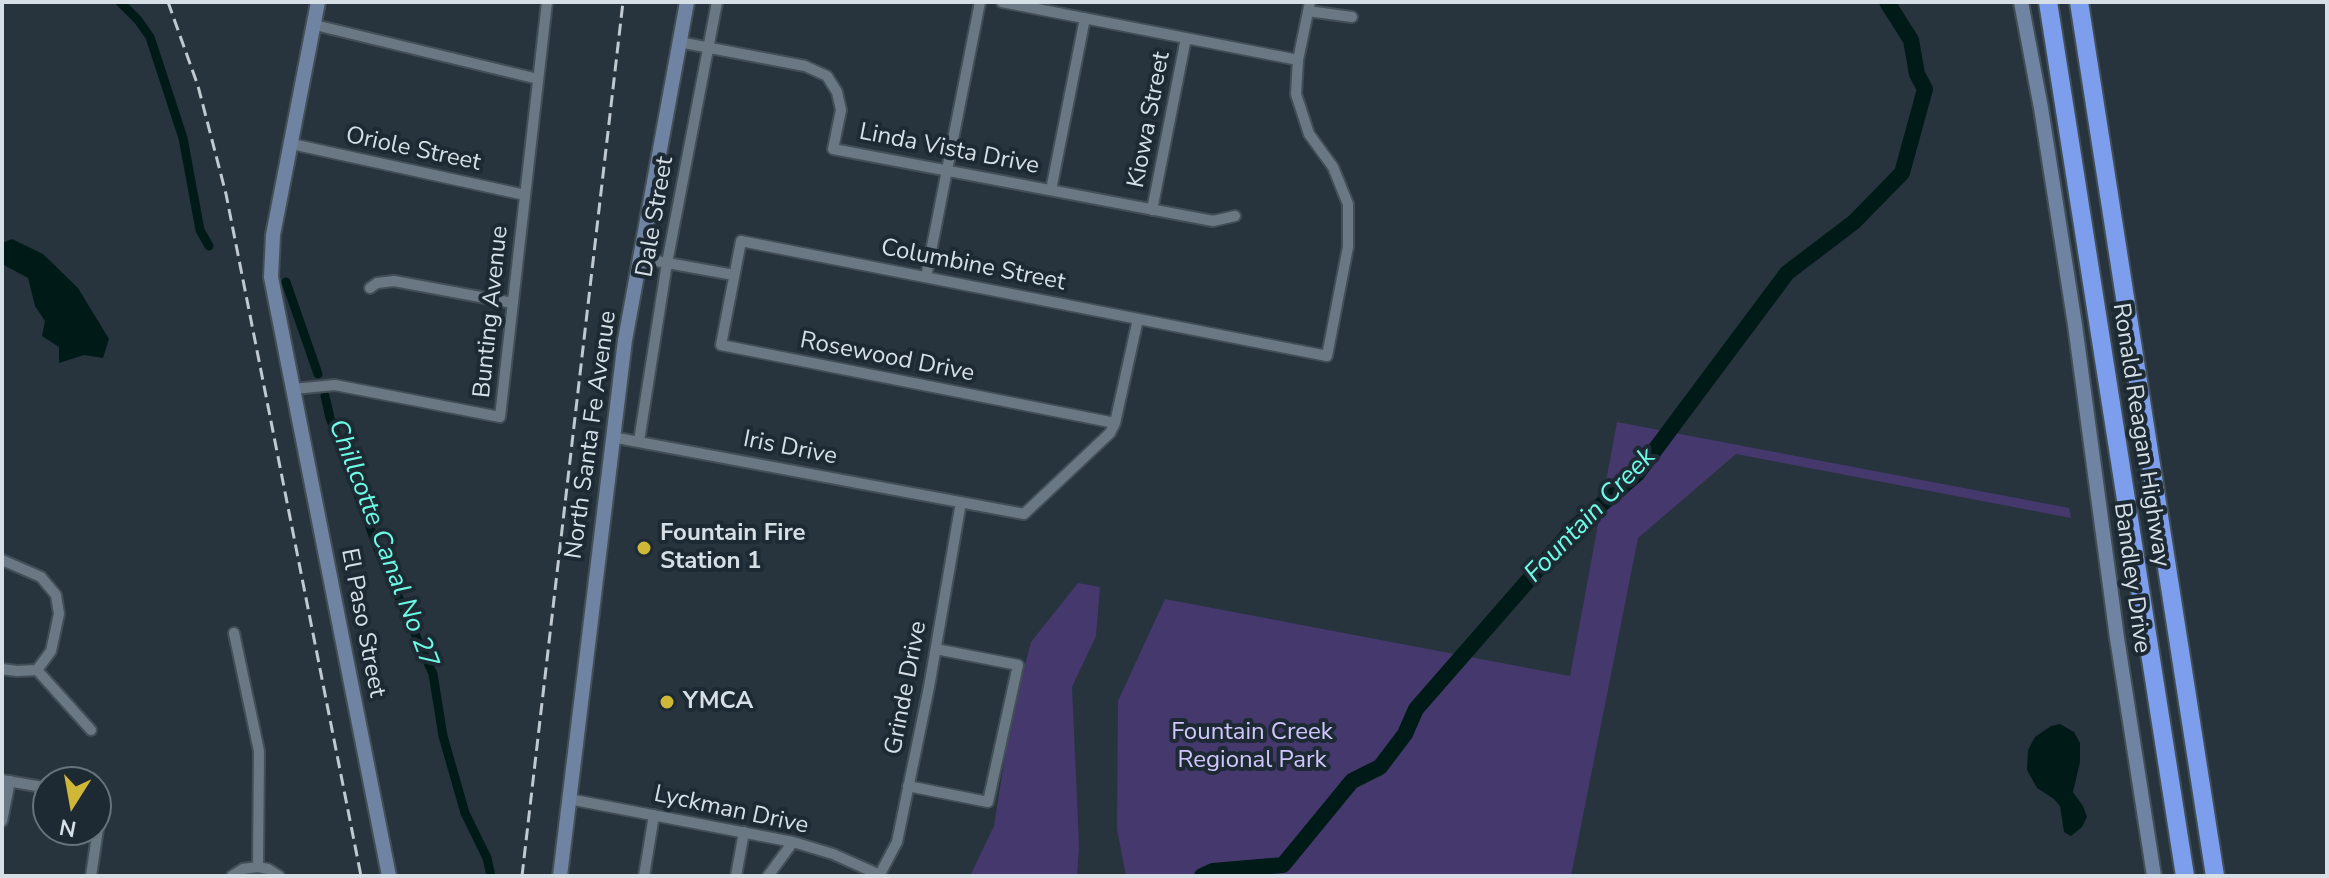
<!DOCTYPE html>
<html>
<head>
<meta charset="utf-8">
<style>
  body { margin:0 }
  #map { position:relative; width:2329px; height:878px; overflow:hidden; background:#27343e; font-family:"Nunito Sans",sans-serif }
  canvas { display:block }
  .frame { position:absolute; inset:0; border:4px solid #d6dfe5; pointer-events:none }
  .north { position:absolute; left:32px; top:766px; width:80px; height:80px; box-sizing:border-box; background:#1d2a33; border:2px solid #67727a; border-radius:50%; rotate:191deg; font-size:22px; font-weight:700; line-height:32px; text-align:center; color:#d6dfe5 }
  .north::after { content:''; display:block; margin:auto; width:28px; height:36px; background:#cfb837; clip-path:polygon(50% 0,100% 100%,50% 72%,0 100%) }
</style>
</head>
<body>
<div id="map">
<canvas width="2329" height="878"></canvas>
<div class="frame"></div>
<div class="north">N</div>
</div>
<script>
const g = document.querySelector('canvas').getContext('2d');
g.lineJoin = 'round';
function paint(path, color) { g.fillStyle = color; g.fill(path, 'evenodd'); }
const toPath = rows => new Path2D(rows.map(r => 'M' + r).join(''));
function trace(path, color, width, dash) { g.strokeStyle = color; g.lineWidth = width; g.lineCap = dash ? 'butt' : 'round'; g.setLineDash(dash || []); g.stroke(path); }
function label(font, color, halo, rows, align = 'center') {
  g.font = font + ' "Nunito Sans",sans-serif'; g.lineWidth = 8; g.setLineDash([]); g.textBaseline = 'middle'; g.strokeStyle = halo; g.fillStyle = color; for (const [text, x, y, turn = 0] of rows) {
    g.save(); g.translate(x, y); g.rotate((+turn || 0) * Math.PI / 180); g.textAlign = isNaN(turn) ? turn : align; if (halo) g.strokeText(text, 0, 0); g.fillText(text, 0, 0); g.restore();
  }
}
paint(toPath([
  [1617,422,2069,508,2071,518,1736,454,1638,538,1571,876,1126,876,1117,829,1118,701,1165,599,1570,676],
  [1078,583,1100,587,1096,636,1072,687,1079,846,1077,876,970,876,994,826,1010,724,1031,642]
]), '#45386d');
paint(toPath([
  [12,239,43,254,78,288,109,339,103,358,84,355,59,363,59,347,42,336,45,321,35,306,28,278,2,264,2,243],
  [2060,724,2074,732,2080,743,2080,762,2073,792,2083,806,2087,817,2082,827,2071,836,2064,832,2060,806,2054,799,2037,788,2027,770,2028,750,2035,737,2051,726]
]), '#001b17');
trace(toPath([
  [120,2,138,20,150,37,183,138,200,230,209,246],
  [286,282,318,374],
  [325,396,330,418,382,560,433,674,443,736,465,813,487,858,491,876]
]), '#001b17', 9);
trace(toPath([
  [1202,876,1213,871,1283,865,1352,781,1380,767,1405,734,1416,709,1574,528,1637,474,1787,273,1854,222,1902,173,1925,89,1917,74,1911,40,1887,2]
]), '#001b17', 16);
const street = toPath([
  [1002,2,1298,60],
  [1308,11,1352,17],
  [315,25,538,79],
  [679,42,805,66,827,76,837,92,841,110,833,149,1213,221,1235,216],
  [292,144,525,195],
  [1051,190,1085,18],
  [1152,210,1186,38],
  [640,258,734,275],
  [926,277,980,2],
  [370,288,377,283,394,281,513,303],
  [293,389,335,385,500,417,547,2],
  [1115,423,721,345,741,241,1327,356,1348,247,1348,204,1333,167,1309,134,1296,94,1298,60,1310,2],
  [612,437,1024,514,1110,433,1115,423,1138,319],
  [639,441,667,263,717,2],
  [2,560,41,577,56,595,59,614,51,651,37,670,17,671,2,669],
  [234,633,259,751,258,867],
  [37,670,91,730],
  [2,780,48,788],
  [908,786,988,802,1018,665,936,649],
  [569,799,793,842,833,854,880,875],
  [2,821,10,781],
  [91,876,98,829,96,822],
  [232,876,243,869,258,867,268,869,279,876],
  [644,876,654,815],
  [736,876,744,832],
  [768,876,793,842],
  [879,876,897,842,929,687,961,502]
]);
const secondary = toPath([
  [318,2,273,235,271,277,389,876],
  [2021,2,2041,108,2075,325,2117,638,2154,876],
  [560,876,625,340,687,2]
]);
const highway = toPath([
  [2048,2,2185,876],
  [2079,2,2215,876]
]);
trace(street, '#434f56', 14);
trace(secondary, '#434f56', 18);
trace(highway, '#434f56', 22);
trace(street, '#697883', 10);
trace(secondary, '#6f83a2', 14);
trace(highway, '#7c9eec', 18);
trace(toPath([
  [168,2,198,86,226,194,361,876],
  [522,876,623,2]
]), '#bfc9cf', 3, [12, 6]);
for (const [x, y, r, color] of [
  [644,548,8,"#cfb837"],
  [667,702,8,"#cfb837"]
]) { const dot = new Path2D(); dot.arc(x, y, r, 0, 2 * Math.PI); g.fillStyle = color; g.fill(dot); trace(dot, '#1d2a33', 3); }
label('24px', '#d6dfe5', '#1d2a33', [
  ["Kiowa Street",1150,120,-79],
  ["Oriole Street",413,150,12],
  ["Linda Vista Drive",949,150,11],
  ["Dale Street",656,217,-80],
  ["Columbine Street",973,266,11],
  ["Bunting Avenue",492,312,-84],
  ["Rosewood Drive",887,358,11],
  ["North Santa Fe Avenue",592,435,-82],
  ["Ronald Reagan Highway",2140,435,81],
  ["Iris Drive",790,449,11],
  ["Bandley Drive",2131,578,82],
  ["El Paso Street",362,623,79],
  ["Grinde Drive",907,688,-79],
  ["Lyckman Drive",731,811,12]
]);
label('bold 24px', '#d6dfe5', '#1d2a33', [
  ["Fountain Fire",660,534],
  ["Station 1",660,562],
  ["YMCA",683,702]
], 'left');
label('24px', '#d1c7fe', '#1d2a33', [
  ["Fountain Creek",1252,733],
  ["Regional Park",1252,761]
]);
label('italic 26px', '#6dfde7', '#1d2a33', [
  ["Fountain Creek",1591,516,-46],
  ["Chillcotte Canal No 27",382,544,69]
]);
</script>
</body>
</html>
